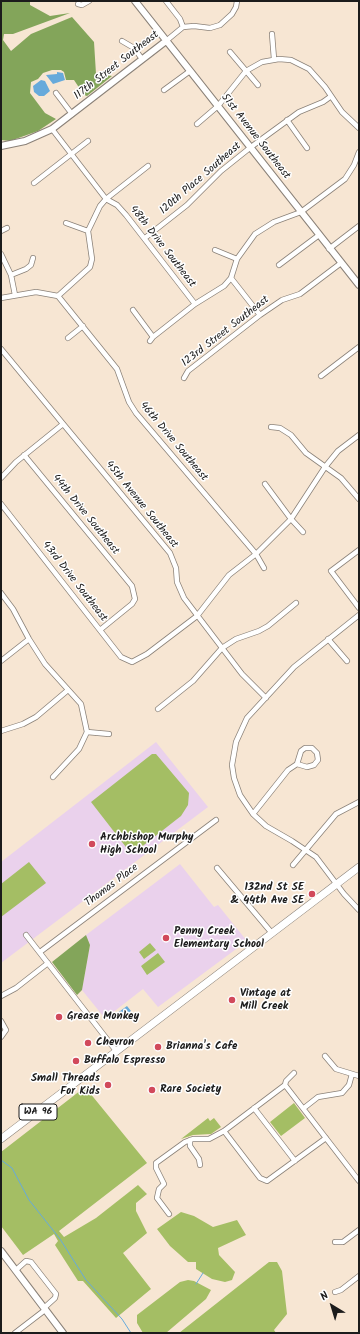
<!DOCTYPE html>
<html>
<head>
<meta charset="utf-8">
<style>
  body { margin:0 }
  #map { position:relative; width:360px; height:1334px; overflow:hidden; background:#f7e6d3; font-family:Kalam,sans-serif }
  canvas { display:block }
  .frame { position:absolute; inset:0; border:2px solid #1c1c1c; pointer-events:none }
  .north { position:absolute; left:312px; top:1286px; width:40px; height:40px; -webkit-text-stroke:3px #fff; paint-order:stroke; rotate:322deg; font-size:11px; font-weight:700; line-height:16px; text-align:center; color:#1c1c1c }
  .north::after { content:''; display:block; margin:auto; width:14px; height:18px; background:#1c1c1c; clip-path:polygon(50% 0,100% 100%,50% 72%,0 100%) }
</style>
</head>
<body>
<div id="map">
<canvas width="360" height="1334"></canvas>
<div class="frame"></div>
<div class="north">N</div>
</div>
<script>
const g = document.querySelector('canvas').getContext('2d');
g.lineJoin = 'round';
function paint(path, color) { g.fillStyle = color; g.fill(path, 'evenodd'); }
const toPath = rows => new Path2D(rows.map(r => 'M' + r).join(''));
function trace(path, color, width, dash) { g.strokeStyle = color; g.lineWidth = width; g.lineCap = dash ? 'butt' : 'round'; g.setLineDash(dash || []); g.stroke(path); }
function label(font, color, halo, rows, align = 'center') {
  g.font = font + ' Kalam,sans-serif'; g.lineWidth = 3; g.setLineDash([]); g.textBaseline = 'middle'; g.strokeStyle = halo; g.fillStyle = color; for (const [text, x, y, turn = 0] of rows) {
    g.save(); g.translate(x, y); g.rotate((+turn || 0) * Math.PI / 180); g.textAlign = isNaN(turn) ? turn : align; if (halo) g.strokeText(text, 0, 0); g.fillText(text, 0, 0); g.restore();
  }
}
paint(toPath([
  [156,742,208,807,1,963,1,862],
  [180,864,214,907,218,905,247,941,158,1007,143,989,107,1017,103,1016,82,990,90,945,86,935]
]), '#ead1ec');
paint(toPath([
  [152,754,156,754,189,793,188,805,181,816,135,852,129,851,91,802],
  [29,862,46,883,1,917,1,884],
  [150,943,156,950,144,959,139,952],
  [158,953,165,962,147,975,141,966],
  [85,1087,147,1163,59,1231,64,1237,96,1218,138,1185,147,1194,136,1203,136,1211,147,1233,123,1253,151,1289,116,1318,83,1281,78,1281,55,1245,58,1241,54,1234,23,1255,1,1226,1,1152],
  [294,1103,305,1118,281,1136,270,1122],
  [208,1118,210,1121,214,1118,221,1127,211,1134,193,1135,181,1139],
  [181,1212,194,1216,213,1227,237,1220,246,1235,218,1248,219,1255,235,1272,232,1280,225,1282,212,1279,196,1269,196,1262,188,1262,170,1246,157,1229],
  [269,1262,277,1262,282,1271,287,1314,274,1330,276,1333,179,1333],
  [188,1280,194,1281,211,1290,206,1299,166,1333,143,1333,137,1323,137,1315,180,1282]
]), '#a4be64');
paint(toPath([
  [1,1,30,1,30,5,50,16,70,13,13,34,4,34,3,40,11,51,31,34,72,17,94,42,96,74,112,76,87,96,84,95,74,80,66,80,64,72,61,70,52,70,43,73,38,79,31,82,30,93,45,113,56,119,38,131,10,141,1,140],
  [86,935,90,945,82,990,77,995,52,962]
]), '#83a55a');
paint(toPath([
  [57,72,63,73,65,80,53,84,46,75,57,74],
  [41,80,45,81,50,91,44,96,39,96,34,92,33,86],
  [127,1006,131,1011,122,1020,118,1019,116,1014]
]), '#67aadb');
trace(toPath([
  [1,1160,12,1168,29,1200,60,1239,86,1280,122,1319,131,1333],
  [196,1284,203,1273]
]), '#67aadb', 1);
const street = toPath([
  [166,1,180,19,183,27],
  [78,4,82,5,89,1],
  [272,34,274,59],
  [122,41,134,48,142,59],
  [166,41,183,27,194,26,210,28,220,25,232,14,236,7,237,1],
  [230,52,258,85],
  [164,90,190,71],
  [56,93,72,114],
  [287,120,307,148],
  [197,124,218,106,246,71,262,62,279,59,291,60,309,69,325,87,342,112,359,128],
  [52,129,106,199,117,205,126,215,195,304],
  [34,183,88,141],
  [66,223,88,231],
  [1,231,7,228],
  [145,238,187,205,221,171,251,147,299,112,323,102,330,97],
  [329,249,359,226],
  [215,250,237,259],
  [1,254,11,275,15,295],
  [279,265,319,235],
  [11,275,26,269,31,265,33,258],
  [231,278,260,315],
  [58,296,90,267,92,259,88,231,100,206,106,199,148,166],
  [1,298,36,292,58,296,117,369,129,402,136,413,256,554,264,568],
  [133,310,153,337,150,341],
  [153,337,195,304,224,286,231,278,237,259,255,234,274,222,301,212,345,179,354,165,359,152],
  [68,338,83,326],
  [1,349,170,553,176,568,177,582,184,598,242,674,266,698],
  [321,376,359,347],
  [184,378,188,371,260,315,282,300,300,294,341,263],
  [271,427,280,428,291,435,306,453,341,478,359,499],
  [24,455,132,586,135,599,132,604,100,630],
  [1,478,16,462,63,424],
  [265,484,291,519,303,532],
  [1,504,121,657,132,662,147,654,197,616,229,575,256,554,291,519,325,467,338,451,359,435],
  [359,550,331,571,359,608],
  [1,593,13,609,29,639,45,664,81,704,87,732,109,734],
  [359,615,294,667,247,718,236,742,232,765,234,778,240,795,253,814,266,826,292,841,316,857,344,894,359,910],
  [328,639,347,661],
  [1,661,29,639],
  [158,709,193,681,222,648,236,639,259,631,268,626,296,603],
  [1,731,23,724,36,717,68,690],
  [53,777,79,749,87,732],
  [253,814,288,770,297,764,307,767,314,765,318,760,317,753,312,748,305,748,301,751,297,764],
  [293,865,336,814,359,802],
  [217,868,271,932],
  [26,935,117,1052],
  [40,952,216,820],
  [1,996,16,988,48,963],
  [1,1021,6,1030,1,1037],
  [325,1056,336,1069,359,1076],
  [285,1085,359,1181],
  [254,1108,295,1161],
  [304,1108,318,1097,342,1093,349,1085,352,1074],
  [224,1131,260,1178,267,1181,326,1138],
  [190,1140,190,1146,199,1159,200,1165],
  [169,1214,157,1198,159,1189,164,1184,156,1168,156,1163,185,1142,193,1139,209,1139,224,1131,285,1085,286,1081,294,1073],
  [335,1242,343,1242,359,1230],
  [16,1270,26,1261,31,1262,56,1294,55,1298,44,1308],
  [335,1292,341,1290,359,1276],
  [15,1333,45,1310]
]);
const secondary = toPath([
  [135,1,359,285],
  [1,146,25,141,52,129,166,41],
  [1,1251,63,1333]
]);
const primary = toPath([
  [1,1139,359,867]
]);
trace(street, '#8a8178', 6);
trace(secondary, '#8a8178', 8);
trace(primary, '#8a8178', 8);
trace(street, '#fff', 4.5);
trace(secondary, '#fff', 6);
trace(primary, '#fff', 7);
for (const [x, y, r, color] of [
  [92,844,4,"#d1495b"],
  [312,894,4,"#d1495b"],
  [166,938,4,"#d1495b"],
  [232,1000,4,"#d1495b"],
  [59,1017,4,"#d1495b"],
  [88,1043,4,"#d1495b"],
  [158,1047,4,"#d1495b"],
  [76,1061,4,"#d1495b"],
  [108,1085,4,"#d1495b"],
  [152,1090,4,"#d1495b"]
]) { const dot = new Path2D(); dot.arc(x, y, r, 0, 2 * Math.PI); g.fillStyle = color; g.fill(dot); trace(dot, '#fff', 1.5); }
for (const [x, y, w] of [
  [38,1112,38]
]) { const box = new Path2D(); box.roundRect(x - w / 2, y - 8, w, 16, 3); g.fillStyle = '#fff'; g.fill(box); trace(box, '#1c1c1c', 1); }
label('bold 10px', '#1c1c1c', null, [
  ["WA 96",38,1112]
]);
label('11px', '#1c1c1c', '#fff', [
  ["117th Street Southeast",117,66,-38],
  ["51st Avenue Southeast",255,137,52],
  ["120th Place Southeast",201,179,-41],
  ["48th Drive Southeast",162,247,52],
  ["123rd Street Southeast",226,332,-38],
  ["46th Drive Southeast",173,442,50],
  ["45th Avenue Southeast",141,505,51],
  ["44th Drive Southeast",85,515,51],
  ["43rd Drive Southeast",74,582,52],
  ["Thomas Place",112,886,-37]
]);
label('bold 11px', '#1c1c1c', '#fff', [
  ["Archbishop Murphy",100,838],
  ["High School",100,851],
  ["132nd St SE",304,888,"right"],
  ["& 44th Ave SE",304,901,"right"],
  ["Penny Creek",174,932],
  ["Elementary School",174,945],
  ["Vintage at",240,994],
  ["Mill Creek",240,1007],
  ["Grease Monkey",67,1017],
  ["Chevron",96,1043],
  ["Brianna's Cafe",166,1047],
  ["Buffalo Espresso",84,1061],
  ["Small Threads",100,1079,"right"],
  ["For Kids",100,1092,"right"],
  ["Rare Society",160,1090]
], 'left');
</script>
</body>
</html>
